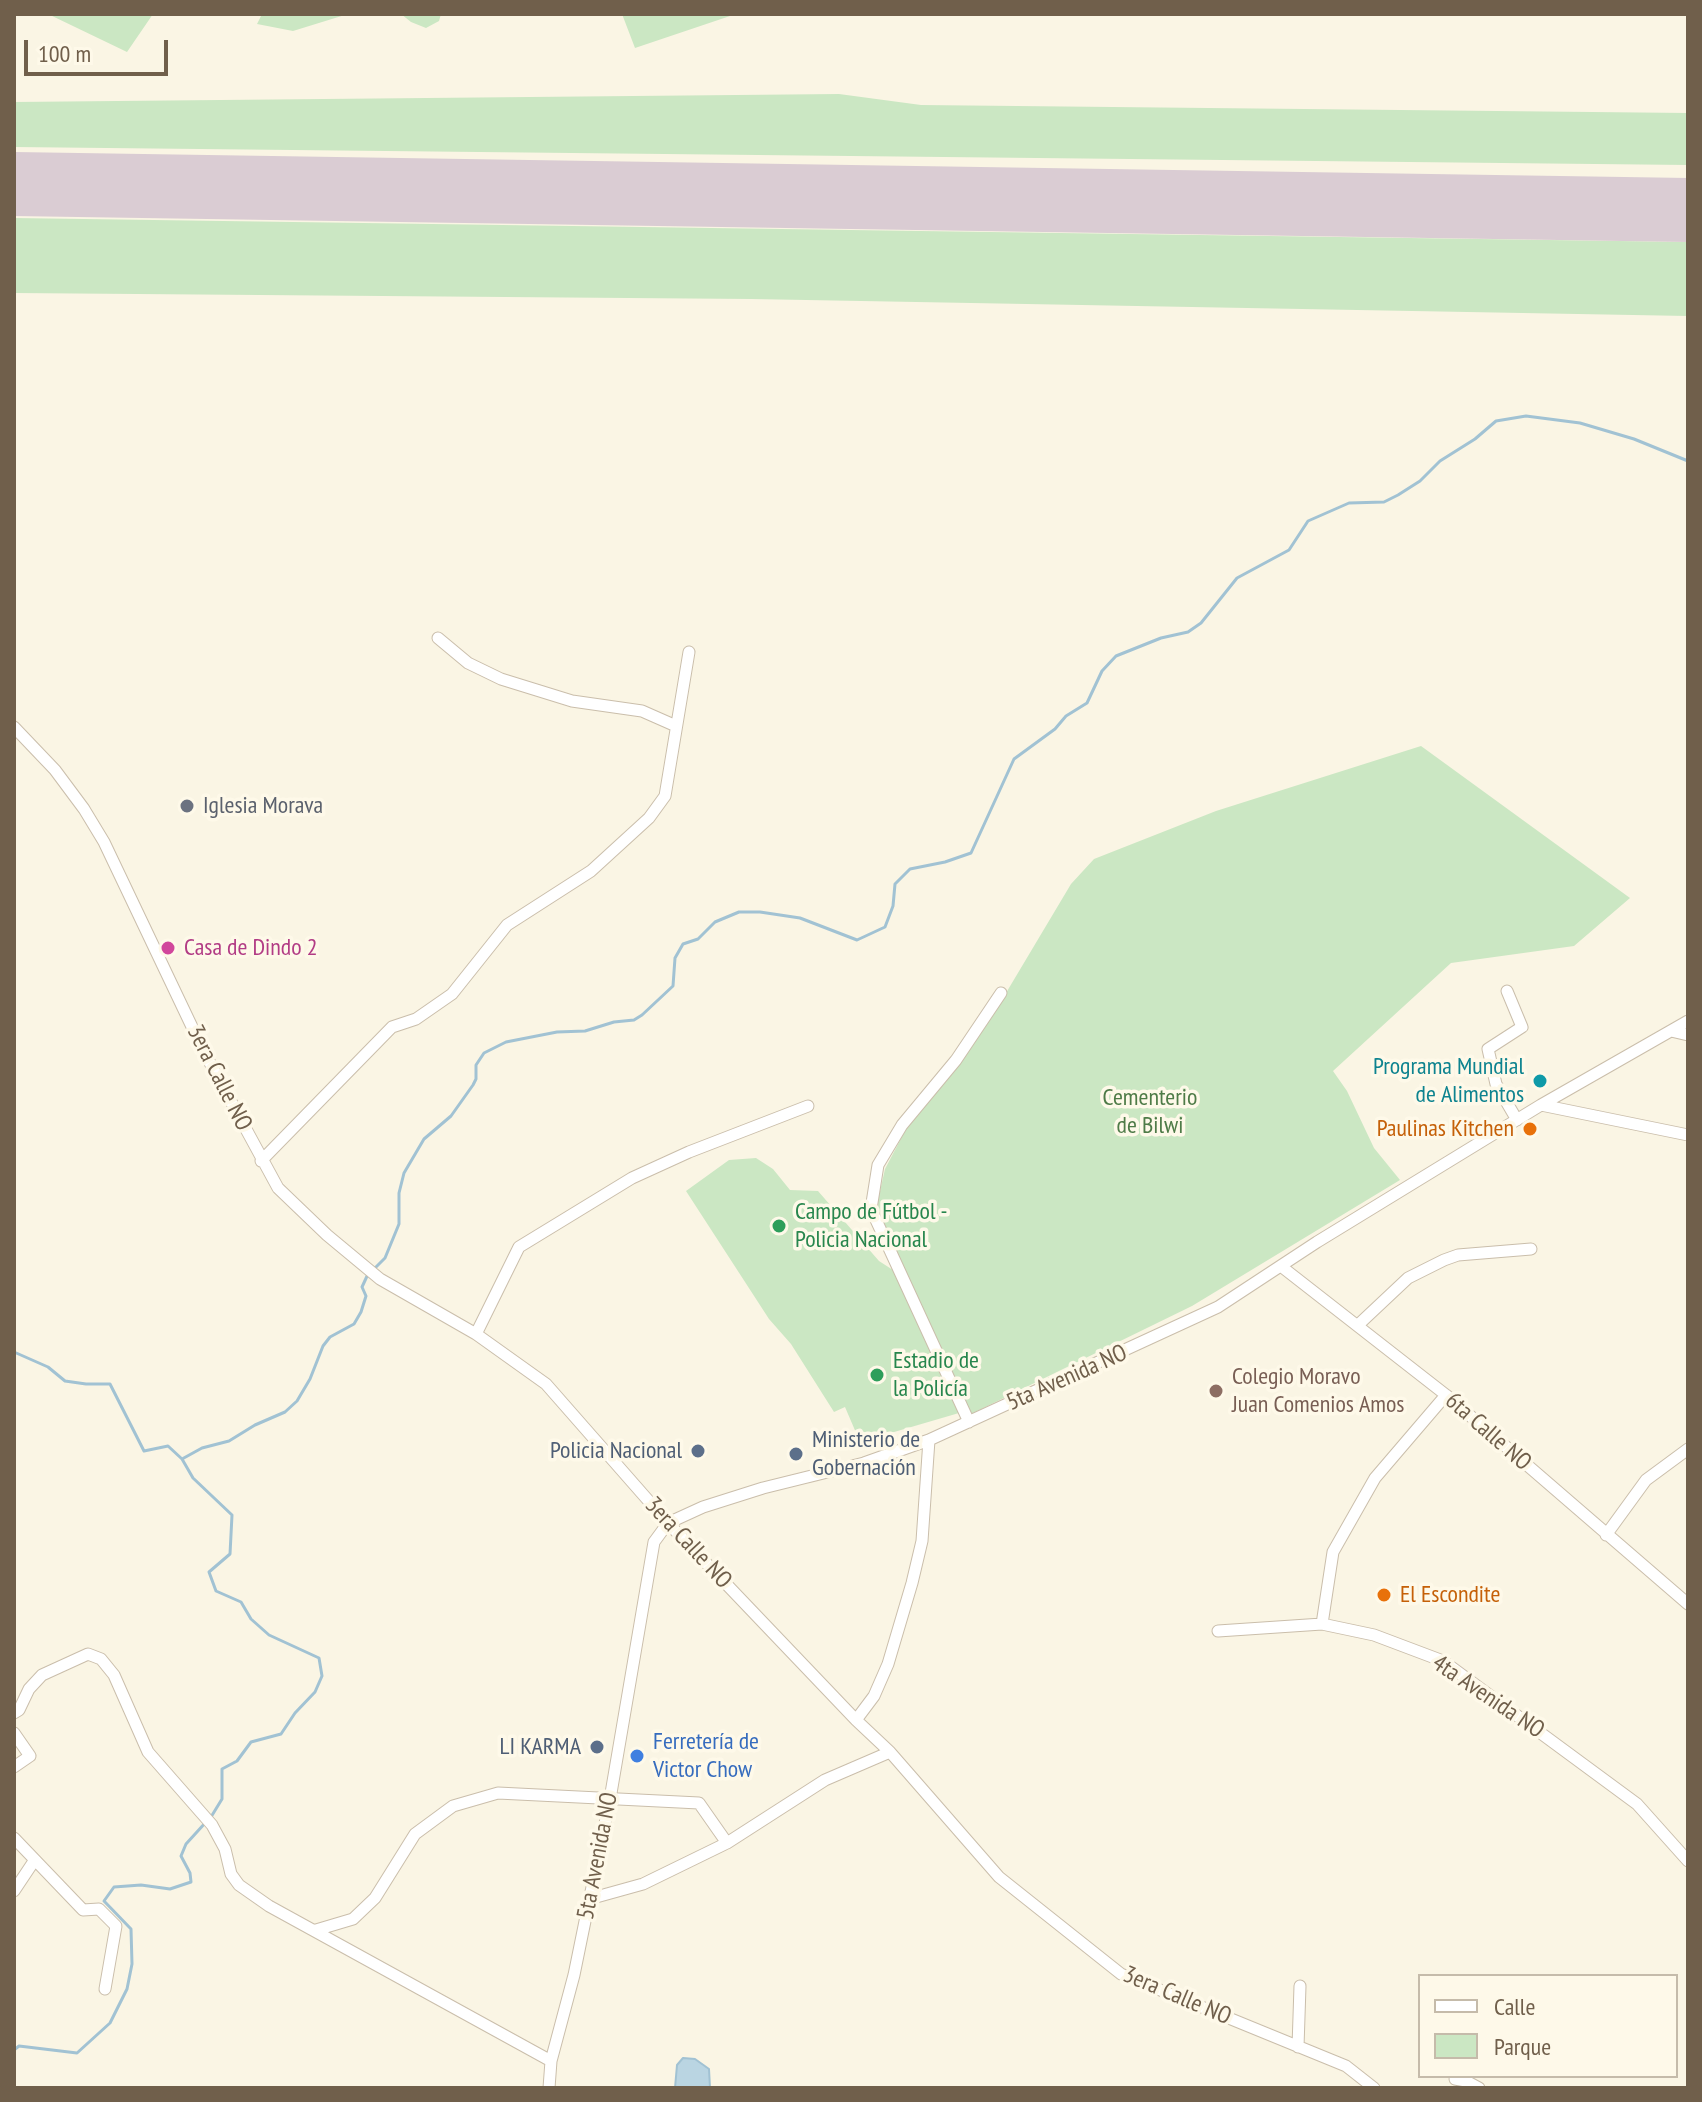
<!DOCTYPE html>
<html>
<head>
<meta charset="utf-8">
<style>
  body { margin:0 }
  #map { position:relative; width:1702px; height:2102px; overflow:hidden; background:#faf5e4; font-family:"PT Sans Narrow",sans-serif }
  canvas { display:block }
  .frame { position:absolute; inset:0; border:16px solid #705f4b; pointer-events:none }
  .legend { position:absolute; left:1418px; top:1974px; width:260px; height:104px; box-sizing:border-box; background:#fef9e9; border:2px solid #c5bbaa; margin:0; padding:10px 14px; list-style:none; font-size:24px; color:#705f4b }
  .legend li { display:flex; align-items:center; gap:16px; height:40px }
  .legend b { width:40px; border:2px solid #c5bbaa }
  .scale { position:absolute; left:24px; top:40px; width:144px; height:36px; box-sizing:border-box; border:4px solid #705f4b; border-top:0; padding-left:10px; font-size:24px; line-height:28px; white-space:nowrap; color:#705f4b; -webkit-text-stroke:6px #fef9e9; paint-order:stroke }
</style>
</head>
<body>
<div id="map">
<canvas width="1702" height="2102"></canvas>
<div class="frame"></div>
<ul class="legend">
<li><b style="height:10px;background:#fff"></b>Calle</li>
<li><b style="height:22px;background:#cbe7c3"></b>Parque</li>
</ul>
<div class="scale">100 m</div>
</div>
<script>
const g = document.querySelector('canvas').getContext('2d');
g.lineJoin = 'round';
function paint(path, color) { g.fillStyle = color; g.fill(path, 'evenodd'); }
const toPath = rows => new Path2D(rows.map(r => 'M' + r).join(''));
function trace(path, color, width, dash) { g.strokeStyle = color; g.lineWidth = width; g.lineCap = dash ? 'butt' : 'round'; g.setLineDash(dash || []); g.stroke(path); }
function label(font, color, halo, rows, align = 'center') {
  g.font = font + ' "PT Sans Narrow",sans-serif'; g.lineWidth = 7; g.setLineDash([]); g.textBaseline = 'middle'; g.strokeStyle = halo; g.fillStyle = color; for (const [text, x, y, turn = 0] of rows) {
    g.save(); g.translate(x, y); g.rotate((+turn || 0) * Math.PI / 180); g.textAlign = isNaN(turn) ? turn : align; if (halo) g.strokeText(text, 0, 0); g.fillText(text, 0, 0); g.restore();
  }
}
paint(toPath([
  [48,14,153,14,127,52],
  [262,14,348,14,293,31,257,24],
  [401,14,441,14,439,21,426,28,411,22],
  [622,14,736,14,635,48],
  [839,94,921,105,1688,113,1688,165,14,147,14,102],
  [14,218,1688,242,1688,316,751,299,14,293],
  [1421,746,1630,898,1574,946,1451,963,1333,1071,1347,1091,1374,1148,1400,1180,1192,1306,971,1414,876,1209,885,1169,906,1129,1003,998,1071,884,1094,859,1216,811],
  [756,1158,773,1169,790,1190,818,1191,879,1261,896,1272,959,1413,860,1442,845,1407,834,1412,791,1344,769,1319,686,1191,729,1160]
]), '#cbe7c3');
const water = toPath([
  [683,2058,695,2059,709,2069,710,2088,675,2088,677,2065,683,2058]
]);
paint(water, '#bad5e2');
trace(water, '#a1c2d3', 2);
trace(toPath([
  [374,1269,385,1258,399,1224,399,1193,404,1173,424,1139,451,1116,473,1085,476,1079,476,1065,484,1053,506,1042,557,1032,585,1031,614,1022,634,1020,642,1015,673,986,675,958,683,944,698,939,715,922,739,912,760,912,800,918,857,940,885,927,893,906,895,884,910,869,945,862,971,853,1014,759,1055,729,1066,716,1087,703,1102,671,1116,656,1161,638,1188,632,1201,623,1237,578,1289,550,1308,521,1349,503,1384,502,1398,495,1420,481,1440,461,1475,439,1496,421,1526,416,1580,423,1634,439,1688,461],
  [14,1352,48,1367,65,1381,86,1384,110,1384,144,1451,168,1446,182,1459,193,1478,232,1515,230,1554,209,1572,216,1591,241,1602,251,1619,269,1635,319,1658,322,1676,315,1692,295,1713,281,1734,251,1742,237,1761,222,1769,222,1799,211,1817],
  [182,1459,202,1448,229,1441,255,1425,285,1412,297,1401,310,1379,323,1346,330,1337,354,1324,361,1312,366,1296,362,1287,368,1274],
  [14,2050,19,2046,77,2053,110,2023,127,1989,132,1964,131,1929,104,1901,114,1887,141,1885,170,1889,191,1882,190,1873,181,1856,186,1844,206,1822]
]), '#a1c2d3', 3);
trace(toPath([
  [14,184,1688,210]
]), '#daccd3', 64);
const minor = toPath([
  [438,638,468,663,501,679,572,701,642,711,676,726],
  [14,727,55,770,84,809,104,842,203,1050,278,1188,327,1235,380,1279,476,1334,546,1384,668,1523,856,1720,890,1752,999,1877,1121,1974,1346,2066,1374,2088],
  [1507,991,1522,1027,1488,1049,1496,1084,1517,1120],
  [1671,1031,1688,1035],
  [1541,1105,1688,1135],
  [261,1161,392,1027,416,1019,452,994,507,925,591,871,649,818,665,796,689,652],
  [1282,1267,1446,1395,1688,1604],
  [1358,1325,1408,1278,1444,1260,1458,1255,1531,1249],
  [476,1334,519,1247,632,1178,689,1152,808,1106],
  [1446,1395,1375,1478,1333,1552,1322,1624,1374,1635,1443,1661,1637,1804,1688,1861],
  [969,1422,871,1209,878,1165,902,1125,956,1060,1001,993],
  [1606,1535,1646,1480,1688,1449],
  [1218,1631,1322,1624],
  [14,1713,19,1710,29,1689,42,1675,88,1654,101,1659,114,1675,148,1752,212,1825,225,1849,231,1874,239,1885,269,1906,551,2061],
  [856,1720,874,1696,888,1664,912,1583,922,1541,929,1440],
  [14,1733,30,1756,14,1767],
  [14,1838,83,1910,99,1909,116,1926,105,1989],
  [14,1891,34,1861],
  [589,1899,643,1884,727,1843,825,1780,890,1752],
  [316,1930,353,1919,375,1898,415,1834,453,1806,498,1793,699,1803,727,1843],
  [1298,2047,1300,1986],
  [1455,2079,1466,2081,1479,2088],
  [549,2088,551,2061,574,1975,610,1799,654,1542,668,1523,703,1507,763,1488,864,1463,929,1440,1218,1307,1317,1242,1541,1105,1688,1021]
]);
trace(minor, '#cabeab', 13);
trace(minor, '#fff', 11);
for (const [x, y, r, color] of [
  [187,806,8,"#6b7280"],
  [168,948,8,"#d1479c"],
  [1540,1081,8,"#0f9aa8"],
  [1530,1129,8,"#e8710a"],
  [779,1226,8,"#2e9e5b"],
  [877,1375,8,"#2e9e5b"],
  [1216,1391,8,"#8d6e63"],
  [698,1451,8,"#5c6f8a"],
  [796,1454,8,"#5c6f8a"],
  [1384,1595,8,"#e8710a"],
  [597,1747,8,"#5c6f8a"],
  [637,1756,8,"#3f7fe0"]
]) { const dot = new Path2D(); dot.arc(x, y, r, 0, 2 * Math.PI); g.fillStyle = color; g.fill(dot); trace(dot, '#fef9e9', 3); }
label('24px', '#5b616d', '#fef9e9', [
  ["Iglesia Morava",203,806]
], 'left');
label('24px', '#b23c85', '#fef9e9', [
  ["Casa de Dindo 2",184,948]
], 'left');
label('24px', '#0d838f', '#fef9e9', [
  ["Programa Mundial",1524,1067],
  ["de Alimentos",1524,1095]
], 'right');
label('24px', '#705f4b', '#fef9e9', [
  ["3era Calle NO",219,1078,63],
  ["5ta Avenida NO",1067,1378,-24],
  ["6ta Calle NO",1488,1432,41],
  ["3era Calle NO",688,1543,47],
  ["4ta Avenida NO",1488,1697,34],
  ["5ta Avenida NO",598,1856,-79],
  ["3era Calle NO",1177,1996,23]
]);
label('24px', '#4e7b47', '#fef9e9', [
  ["Cementerio",1150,1098],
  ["de Bilwi",1150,1126]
]);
label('24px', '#c56008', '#fef9e9', [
  ["Paulinas Kitchen",1514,1129],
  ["El Escondite",1400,1595,"left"]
], 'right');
label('24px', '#27864d', '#fef9e9', [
  ["Campo de Fútbol -",795,1212],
  ["Policia Nacional",795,1240],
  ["Estadio de",893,1361],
  ["la Policía",893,1389]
], 'left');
label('24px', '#785e54', '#fef9e9', [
  ["Colegio Moravo",1232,1377],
  ["Juan Comenios Amos",1232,1405]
], 'left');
label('24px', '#4e5e75', '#fef9e9', [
  ["Ministerio de",812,1440,"left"],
  ["Gobernación",812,1468,"left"],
  ["Policia Nacional",682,1451],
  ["LI KARMA",581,1747]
], 'right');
label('24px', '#366cbe', '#fef9e9', [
  ["Ferretería de",653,1742],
  ["Victor Chow",653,1770]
], 'left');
</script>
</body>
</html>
